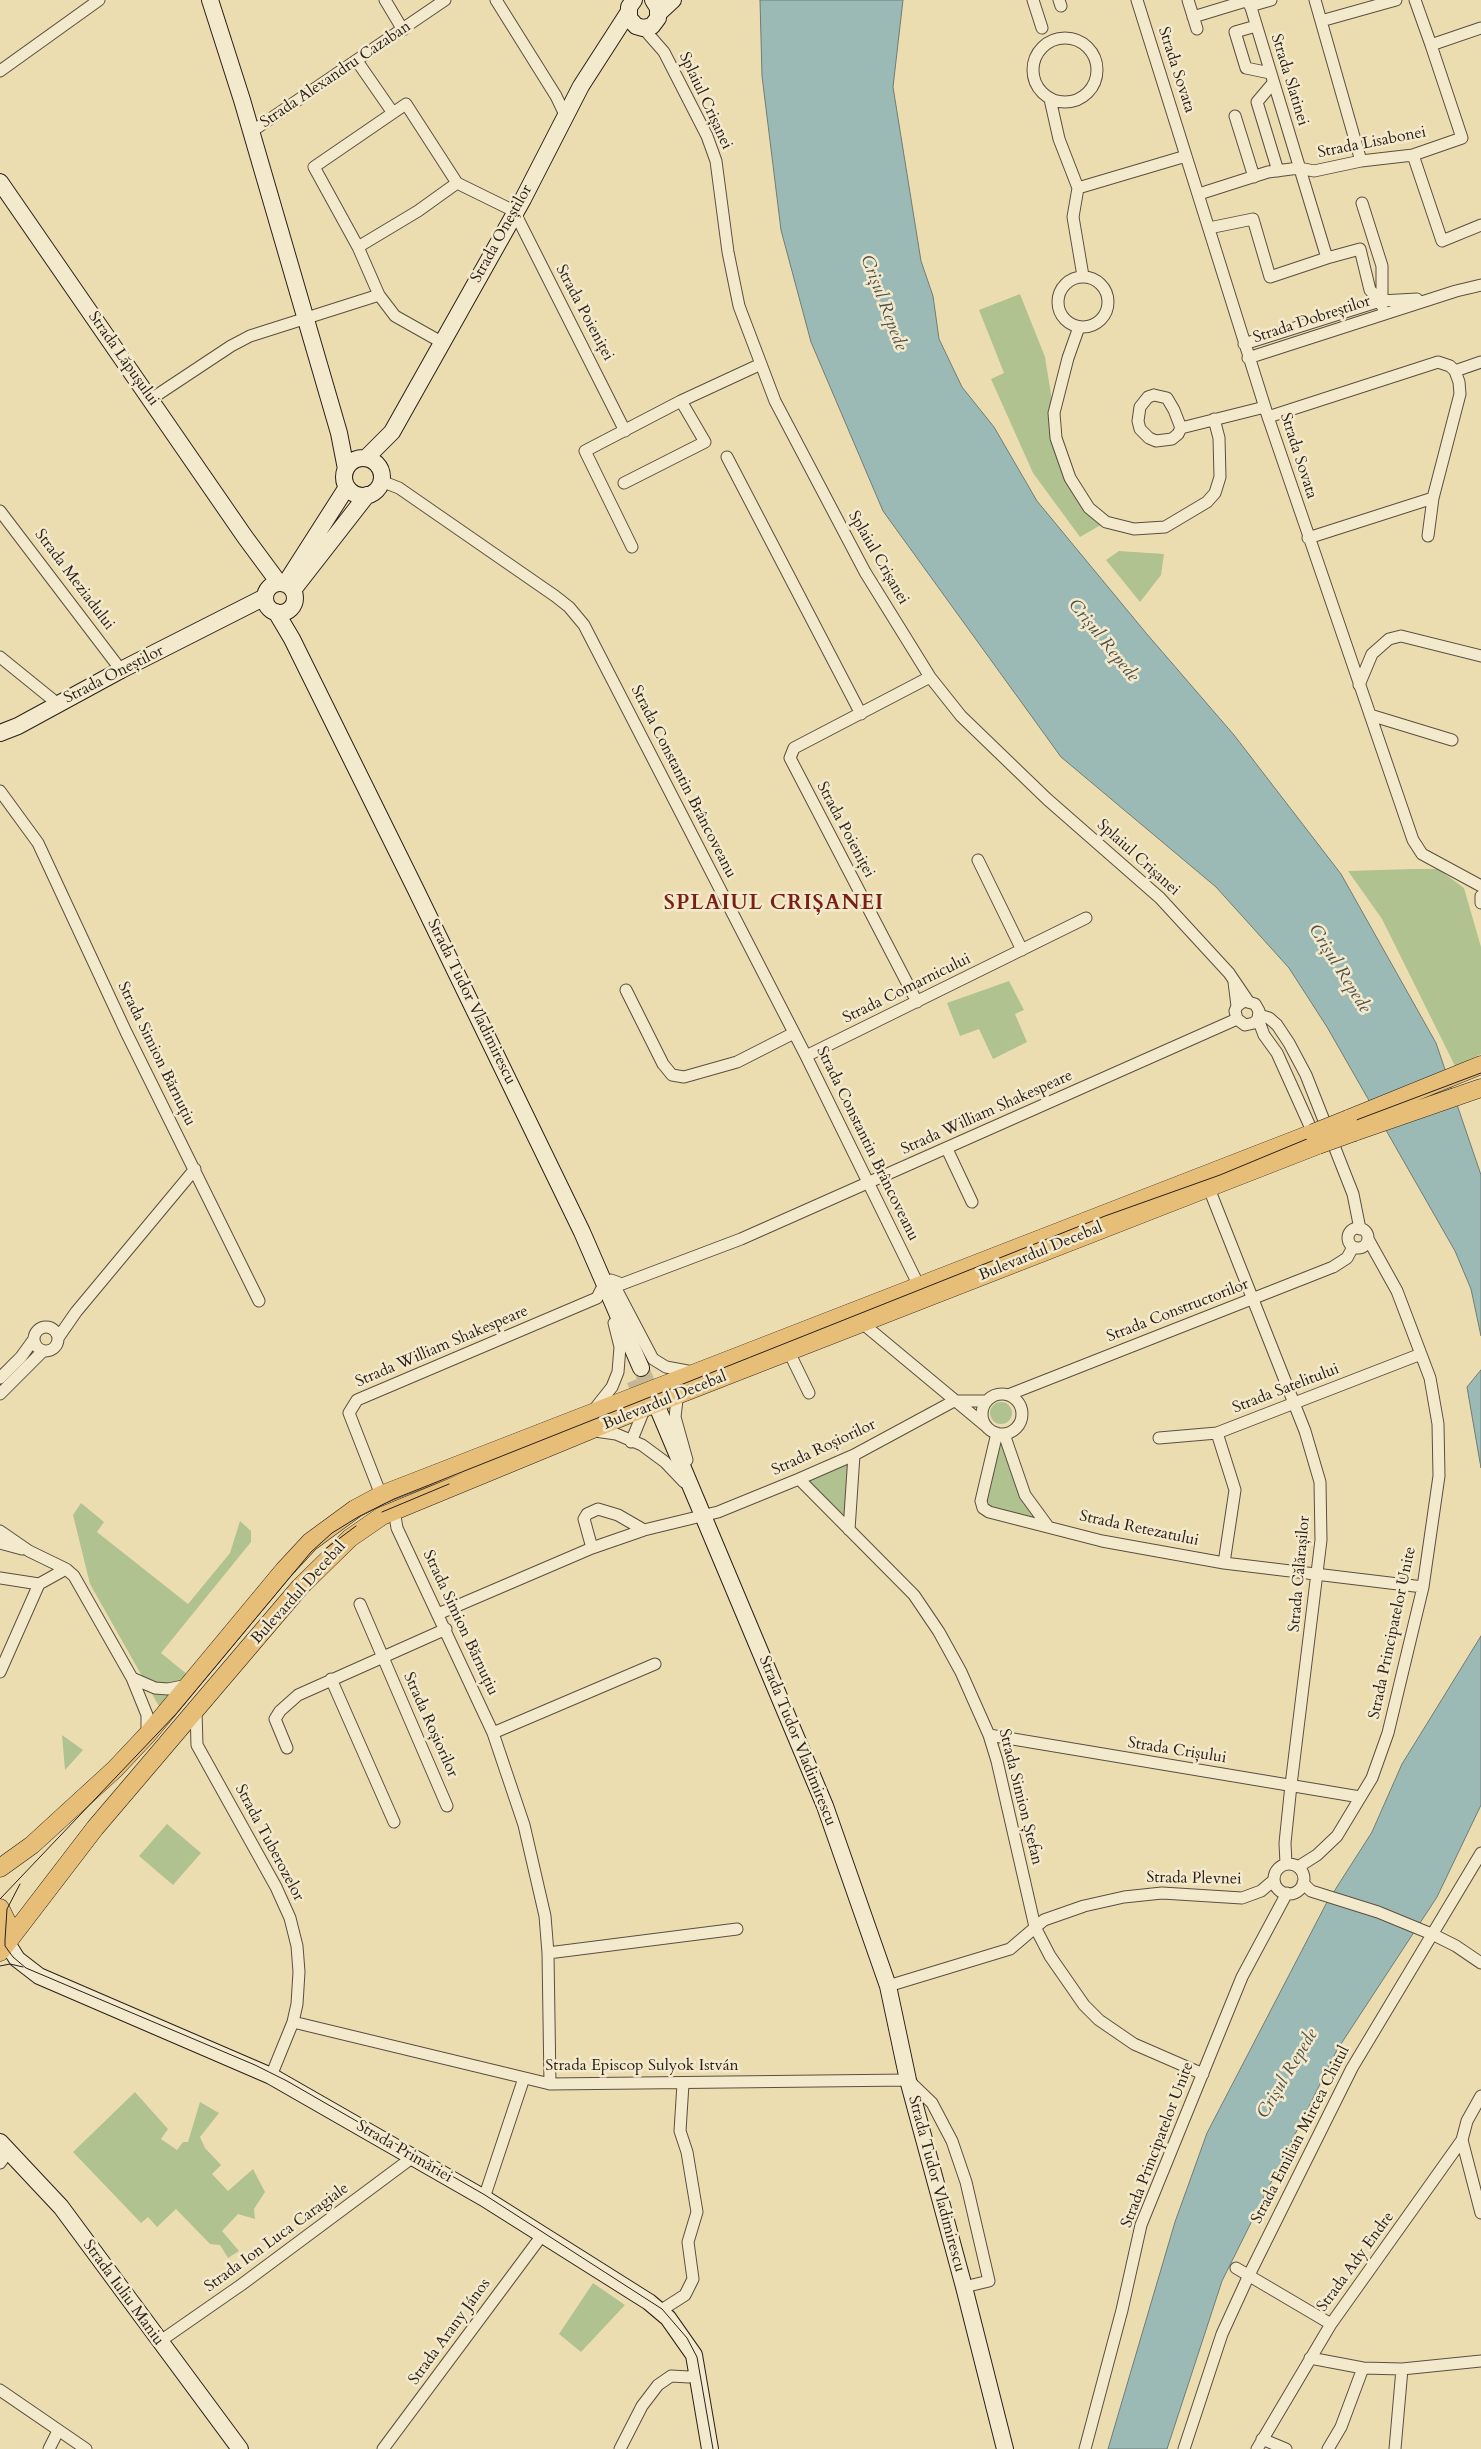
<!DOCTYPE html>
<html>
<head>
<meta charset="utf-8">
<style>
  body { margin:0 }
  canvas { display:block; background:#ecddb1 }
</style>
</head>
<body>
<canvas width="1481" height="2449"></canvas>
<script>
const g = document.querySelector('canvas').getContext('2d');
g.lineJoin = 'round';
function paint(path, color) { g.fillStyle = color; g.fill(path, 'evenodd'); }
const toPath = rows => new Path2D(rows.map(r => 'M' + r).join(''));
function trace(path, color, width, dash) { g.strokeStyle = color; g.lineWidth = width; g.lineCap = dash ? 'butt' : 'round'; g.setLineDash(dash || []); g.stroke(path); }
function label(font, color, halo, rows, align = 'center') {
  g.font = font + ' Cardo,serif'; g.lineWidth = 5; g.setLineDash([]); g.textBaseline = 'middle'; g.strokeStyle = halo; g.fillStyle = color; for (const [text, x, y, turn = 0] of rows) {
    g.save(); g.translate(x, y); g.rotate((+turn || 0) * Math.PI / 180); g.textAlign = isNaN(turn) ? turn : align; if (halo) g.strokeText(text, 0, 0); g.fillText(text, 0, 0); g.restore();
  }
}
paint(toPath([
  [1020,294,1045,357,1054,413,1070,478,1106,522,1080,537,1033,473,991,379,1004,373,979,310],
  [1119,551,1164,554,1161,575,1140,602,1106,560],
  [1412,869,1438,869,1464,888,1481,947,1481,1054,1455,1066,1382,919,1348,871],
  [1009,981,1024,1010,1015,1014,1027,1042,993,1059,979,1029,960,1036,947,1003],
  '990 1413a11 11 0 1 1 22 0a11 11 0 1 1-22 0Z',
  [997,1433,1009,1454,1047,1525,983,1508],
  [854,1455,849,1530,799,1479],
  [81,1503,104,1522,97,1532,188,1604,230,1553,240,1521,251,1531,251,1542,161,1653,188,1675,160,1708,90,1584,73,1515],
  [62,1735,83,1750,65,1770],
  [167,1824,201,1853,173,1885,139,1856],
  [135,2092,168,2129,161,2139,177,2150,183,2142,188,2142,200,2102,219,2113,200,2137,205,2148,221,2165,212,2174,228,2191,253,2169,265,2192,254,2209,255,2219,238,2214,222,2231,239,2251,228,2258,220,2245,210,2244,176,2209,157,2227,148,2217,141,2223,73,2152],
  [593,2283,625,2305,581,2352,559,2334]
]), '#b1c291');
const water = toPath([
  [760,0,903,0,893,87,921,261,933,296,939,339,962,387,994,427,1037,501,1146,633,1234,735,1341,874,1436,1043,1481,1175,1481,1336,1471,1289,1455,1251,1327,1027,1289,968,1216,887,1061,757,883,511,811,342,781,230,762,76,760,0],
  [1481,1370,1481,1468,1467,1387,1481,1370],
  [1481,1636,1481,1805,1437,1897,1337,2050,1222,2281,1167,2449,1108,2449,1175,2222,1207,2133,1326,1904,1372,1832,1402,1764,1481,1636]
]);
paint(water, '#9cbab5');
trace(water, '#6f7c77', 1);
trace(toPath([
  [632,1381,640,1399]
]), '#c5b793', 11, [11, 5.5]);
trace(toPath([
  [641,1368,655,1402]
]), '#c5b793', 16, [16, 8]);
const street = toPath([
  [385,0,403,30],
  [496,0,556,96,566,117],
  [1033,0,1042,28],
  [1059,0,1061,6],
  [1137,0,1268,417,1413,840,1422,854,1481,886],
  [1188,0,1197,29],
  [1315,0,1361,161],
  [1415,0,1431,45],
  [1249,1,1327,258,1360,249,1370,290,1380,301],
  [1250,6,1271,0],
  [1193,17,1249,0],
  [1321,21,1396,0],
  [1256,26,1235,32,1246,68,1270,73],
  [643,28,664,52,707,136,716,161,728,252,739,306,775,401,865,572,930,677,961,716,1047,799,1160,898,1229,973,1248,1001],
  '1033 70a32 32 0 1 1 64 0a32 32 0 1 1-64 0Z',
  [357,61,393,113],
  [0,71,99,0],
  [1273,83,1257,102,1278,171],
  [1050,99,1059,139,1078,188,1073,217,1083,276],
  [1235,116,1254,177],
  [251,132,445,0],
  [1413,155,1442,241,1481,225],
  [1078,188,1186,156],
  [1199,194,1268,172,1299,168,1314,171,1361,161,1413,155,1462,138,1431,45,1481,28],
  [1362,203,1382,266,1382,306],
  [1209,228,1253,219,1270,277,1327,258],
  [358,247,418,211,457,183],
  '1058 302a25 25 0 1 1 50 0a25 25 0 1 1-50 0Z',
  [1079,327,1068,358,1054,413,1056,438,1070,478,1089,508,1106,522,1134,529,1165,527,1207,502,1215,493,1220,477,1219,438,1214,419],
  [443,343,395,316,379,295,358,247,314,167,406,104,457,183,514,211,625,431],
  [1244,344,1380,301,1417,299],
  [1248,358,1456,291,1481,285],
  [1455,371,1481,362],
  [1154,395,1167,398,1174,410,1181,428,1178,434,1172,439,1156,441,1149,438,1140,429,1138,421,1140,407,1148,397,1154,395],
  [151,399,231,346,250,336,379,295],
  [1268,417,1438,362,1450,366,1455,371,1459,382,1460,394,1433,498,1308,538],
  [1181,428,1265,407],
  [727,457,861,714],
  [381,481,399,488,555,596,569,607,584,625,806,1056,919,1286],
  [624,483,705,442,681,401],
  [0,511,121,670],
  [1428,536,1433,498],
  [632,547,585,451,681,401,761,364],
  [0,657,58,704],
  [1359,685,1372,654,1389,639,1401,636,1481,656],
  [1370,715,1452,740],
  [0,791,38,843,126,1032,259,1301],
  [978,860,1022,950],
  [1481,896,1481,903],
  [1234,982,1237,1006,1235,1011,1237,1019,1245,1025,1254,1023,1258,1019,1259,1011,1255,1004,1244,1001,1237,1006],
  [626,990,663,1064,672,1075,684,1077,737,1062,794,1033],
  [917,1002,790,758,794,748,930,677],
  [1259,1015,1269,1018,1277,1025,1289,1043,1306,1075,1353,1194,1360,1229],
  [1258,1019,1264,1035,1277,1053,1313,1133],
  [806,1056,1086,918],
  [947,1149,972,1202],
  [1208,1186,1305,1431,1320,1482,1321,1540,1291,1785,1285,1843,1286,1864],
  '1348 1238a10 10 0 1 1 20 0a10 10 0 1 1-20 0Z',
  [611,1280,622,1284,741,1239,1237,1019],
  [612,1281,653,1359,666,1367,693,1372],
  [862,1323,987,1427],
  '34 1339a12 12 0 1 1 24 0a12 12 0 1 1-24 0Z',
  [58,1338,76,1312,195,1169],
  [789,1352,809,1393],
  [0,1378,21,1357,34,1339],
  [682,1393,677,1400,675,1417,687,1460],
  [0,1394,43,1351],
  '982 1414a20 20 0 1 1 40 0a20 20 0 1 1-40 0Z',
  [1008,1395,1333,1267,1347,1258,1353,1247],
  [954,1401,987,1401],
  [593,1411,612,1387,618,1372,620,1347,614,1323],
  [595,1431,616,1434,642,1445,665,1462,684,1482],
  [997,1433,981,1501,983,1508,989,1512,1102,1541,1224,1563],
  [1217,1433,1235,1490,1224,1563,1423,1587],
  [1004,1434,1025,1495,1047,1525],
  [1159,1438,1217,1433,1421,1354],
  [631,1442,644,1410],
  [799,1479,914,1595,939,1632,961,1672,989,1735,997,1761,1035,1927,1050,1956,1084,2005,1099,2020,1134,2044,1203,2074],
  [381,1495,349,1413,357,1400,597,1298,601,1290],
  [396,1509,395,1516,397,1528,493,1733,524,1825,545,1916,548,1953,550,2084],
  [849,1530,854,1455],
  [0,1531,29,1551,66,1569,74,1576,132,1678,147,1715,147,1733],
  [0,1543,22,1549],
  [592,1548,584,1519,587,1514,598,1509,618,1515,644,1530],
  [0,1578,39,1584,66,1569],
  [360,1604,447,1806],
  [438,1614,592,1548,644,1530,718,1512,799,1479,854,1455,954,1401],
  [0,1672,39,1584],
  [132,1678,155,1688,168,1689,188,1685],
  [331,1679,394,1822],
  [196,1711,197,1745,276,1887,290,1918,297,1946,299,1972,297,2004,293,2022,271,2076],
  [493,1733,655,1664],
  [989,1735,1360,1797],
  [287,1748,275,1719,280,1711,298,1695,446,1629],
  '1274 1879a15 15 0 1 1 30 0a15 15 0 1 1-30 0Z',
  [1298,1867,1317,1855,1337,1836,1372,1778,1388,1733,1423,1587,1439,1476,1438,1424,1430,1378,1397,1291,1368,1239],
  [1303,1883,1311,1891,1378,1912,1434,1935,1456,1946,1481,1963],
  [548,1953,737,1929],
  [888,1986,1010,1949,1044,1920,1084,1906,1124,1897,1162,1893,1242,1898,1261,1891,1274,1880],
  [293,2022,550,2084,908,2080,932,2103,952,2141,966,2182,989,2281,964,2287],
  [1462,2140,1481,2213],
  [0,2163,9,2151],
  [484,2198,524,2078],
  [1236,2268,1331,2324],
  [660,2311,685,2295,693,2279,688,2242,697,2212,687,2152,680,2131,683,2084],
  [159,2342,241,2285,413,2157],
  [1310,2358,1363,2368,1402,2369,1481,2361],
  [0,2390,86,2449],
  [1262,2439,1286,2449],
  [49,2449,58,2431],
  [383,2449,543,2234],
  [620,2449,642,2406,658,2385,671,2376,689,2377,698,2373],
  [1085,2449,1122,2310,1141,2225,1242,1977,1287,1893],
  [1184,2449,1222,2334,1249,2275,1352,2068,1481,1853],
  [1257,2449,1331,2324,1462,2140,1467,2121,1481,2096],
  [1328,2449,1341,2427,1363,2368],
  [1395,2449,1402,2369]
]);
const secondary = toPath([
  [210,0,242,100,339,433,346,469],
  [634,0,629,7,629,18,636,26,643,28,652,26,658,18,658,8,653,0],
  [659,13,673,0],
  [0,182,245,537,279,583],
  [366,458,392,432,523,199,581,86,628,13],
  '344 477a19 19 0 1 1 38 0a19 19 0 1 1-38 0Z',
  '265 598a15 15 0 1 1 30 0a15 15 0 1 1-30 0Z',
  [285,584,347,487],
  [293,590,367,495],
  [276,612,292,639,416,890,582,1232,641,1368],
  [0,733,18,726,121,670,265,597],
  [659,1411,825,1806,888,1986,908,2080,964,2287,1005,2449],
  [7,1943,17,1959,39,1976,271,2076,484,2198,649,2302,668,2318,694,2355,710,2449],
  [0,2142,61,2207,240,2449]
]);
const primary = toPath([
  [1348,1119,1481,1065],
  [1354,1132,1481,1088],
  [0,1868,32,1845,115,1769,147,1735,284,1570,310,1542,355,1509,381,1495,1313,1133],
  [0,1908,8,1924,8,1942],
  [0,1952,95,1828,300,1587,350,1538,382,1516,644,1408,1318,1145]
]);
trace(street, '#5b4f40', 13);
trace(secondary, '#2b201a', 18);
trace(primary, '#2b201a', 19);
trace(street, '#f3e9cc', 11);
trace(secondary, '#f3e9cc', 16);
trace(primary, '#e6be78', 18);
trace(toPath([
  [382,1512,449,1484],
  [324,1550,356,1526],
  [20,1884,7,1909,5,1940,5,1946,13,1957,26,1968,255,2065,287,2081,485,2195,662,2309,687,2338,697,2357,713,2449],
  [0,1899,176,1714,311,1552,332,1533,358,1517,394,1499,1105,1216,1220,1175,1314,1136,1481,1073],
  [0,1966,10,1964,23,1967]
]), '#2b201a', 1);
const primaryBridge = toPath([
  [1313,1133,1348,1119],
  [1318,1145,1354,1132]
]);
trace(primaryBridge, '#2b201a', 19, []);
trace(primaryBridge, '#e6be78', 18);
label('16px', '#2b201a', '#f3e9cc', [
  ["Strada Sovata",1176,70,72],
  ["Strada Alexandru Cazaban",336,75,-34],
  ["Strada Slatinei",1289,80,73],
  ["Splaiul Crișanei",705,101,65],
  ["Strada Lisabonei",1372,143,-11],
  ["Strada Oneștilor",502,234,-61],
  ["Strada Poieniței",584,313,62],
  ["Strada Dobreștilor",1312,320,-18],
  ["Strada Lăpușului",123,359,55],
  ["Strada Sovata",1298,456,72],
  ["Splaiul Crișanei",878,558,60],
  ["Strada Meziadului",74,580,53],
  ["Strada Oneștilor",114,675,-27],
  ["Strada Constantin Brâncoveanu",683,782,63],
  ["Strada Poieniței",845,830,62],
  ["Splaiul Crișanei",1138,858,42],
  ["Strada Comarnicului",907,989,-26],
  ["Strada Tudor Vladimirescu",471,1002,64],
  ["Strada Simion Bărnuțiu",156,1054,64],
  ["Strada William Shakespeare",987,1113,-24],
  ["Strada Constantin Brâncoveanu",867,1144,64],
  ["Bulevardul Decebal",1041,1252,-22],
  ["Strada Constructorilor",1178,1311,-21],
  ["Strada William Shakespeare",442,1347,-23],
  ["Strada Satelitului",1286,1389,-21],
  ["Bulevardul Decebal",665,1401,-22],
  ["Strada Roșiorilor",824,1448,-25],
  ["Strada Retezatului",1139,1529,12],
  ["Strada Călărașilor",1300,1574,-85],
  ["Bulevardul Decebal",299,1593,-48],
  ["Strada Simion Bărnuțiu",460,1623,65],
  ["Strada Principatelor Unite",1393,1633,-78],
  ["Strada Roșiorilor",430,1725,66],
  ["Strada Tudor Vladimirescu",797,1741,68],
  ["Strada Crișului",1177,1751,9],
  ["Strada Simion Ștefan",1020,1797,76],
  ["Strada Tuberozelor",269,1843,62],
  ["Strada Plevnei",1194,1879,1],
  ["Strada Episcop Sulyok István",642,2066],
  ["Strada Emilian Mircea Chitul",1301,2135,-63],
  ["Strada Principatelor Unite",1158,2145,-69],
  ["Strada Primăriei",404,2152,30],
  ["Strada Tudor Vladimirescu",936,2184,75],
  ["Strada Ion Luca Caragiale",277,2238,-36],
  ["Strada Ady Endre",1356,2262,-54],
  ["Strada Iuliu Maniu",123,2293,54],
  ["Strada Arany János",450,2332,-54]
]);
label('italic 18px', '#4d4e48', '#f3e9cc', [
  ["Crișul Repede",883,303,69],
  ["Crișul Repede",1103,641,51],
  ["Crișul Repede",1339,969,58],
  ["Crișul Repede",1288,2074,-59]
]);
g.letterSpacing = '1px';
label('bold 21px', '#7a1f14', '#f3e9cc', [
  ["SPLAIUL CRIȘANEI",774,904]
]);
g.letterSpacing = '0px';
</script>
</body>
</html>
